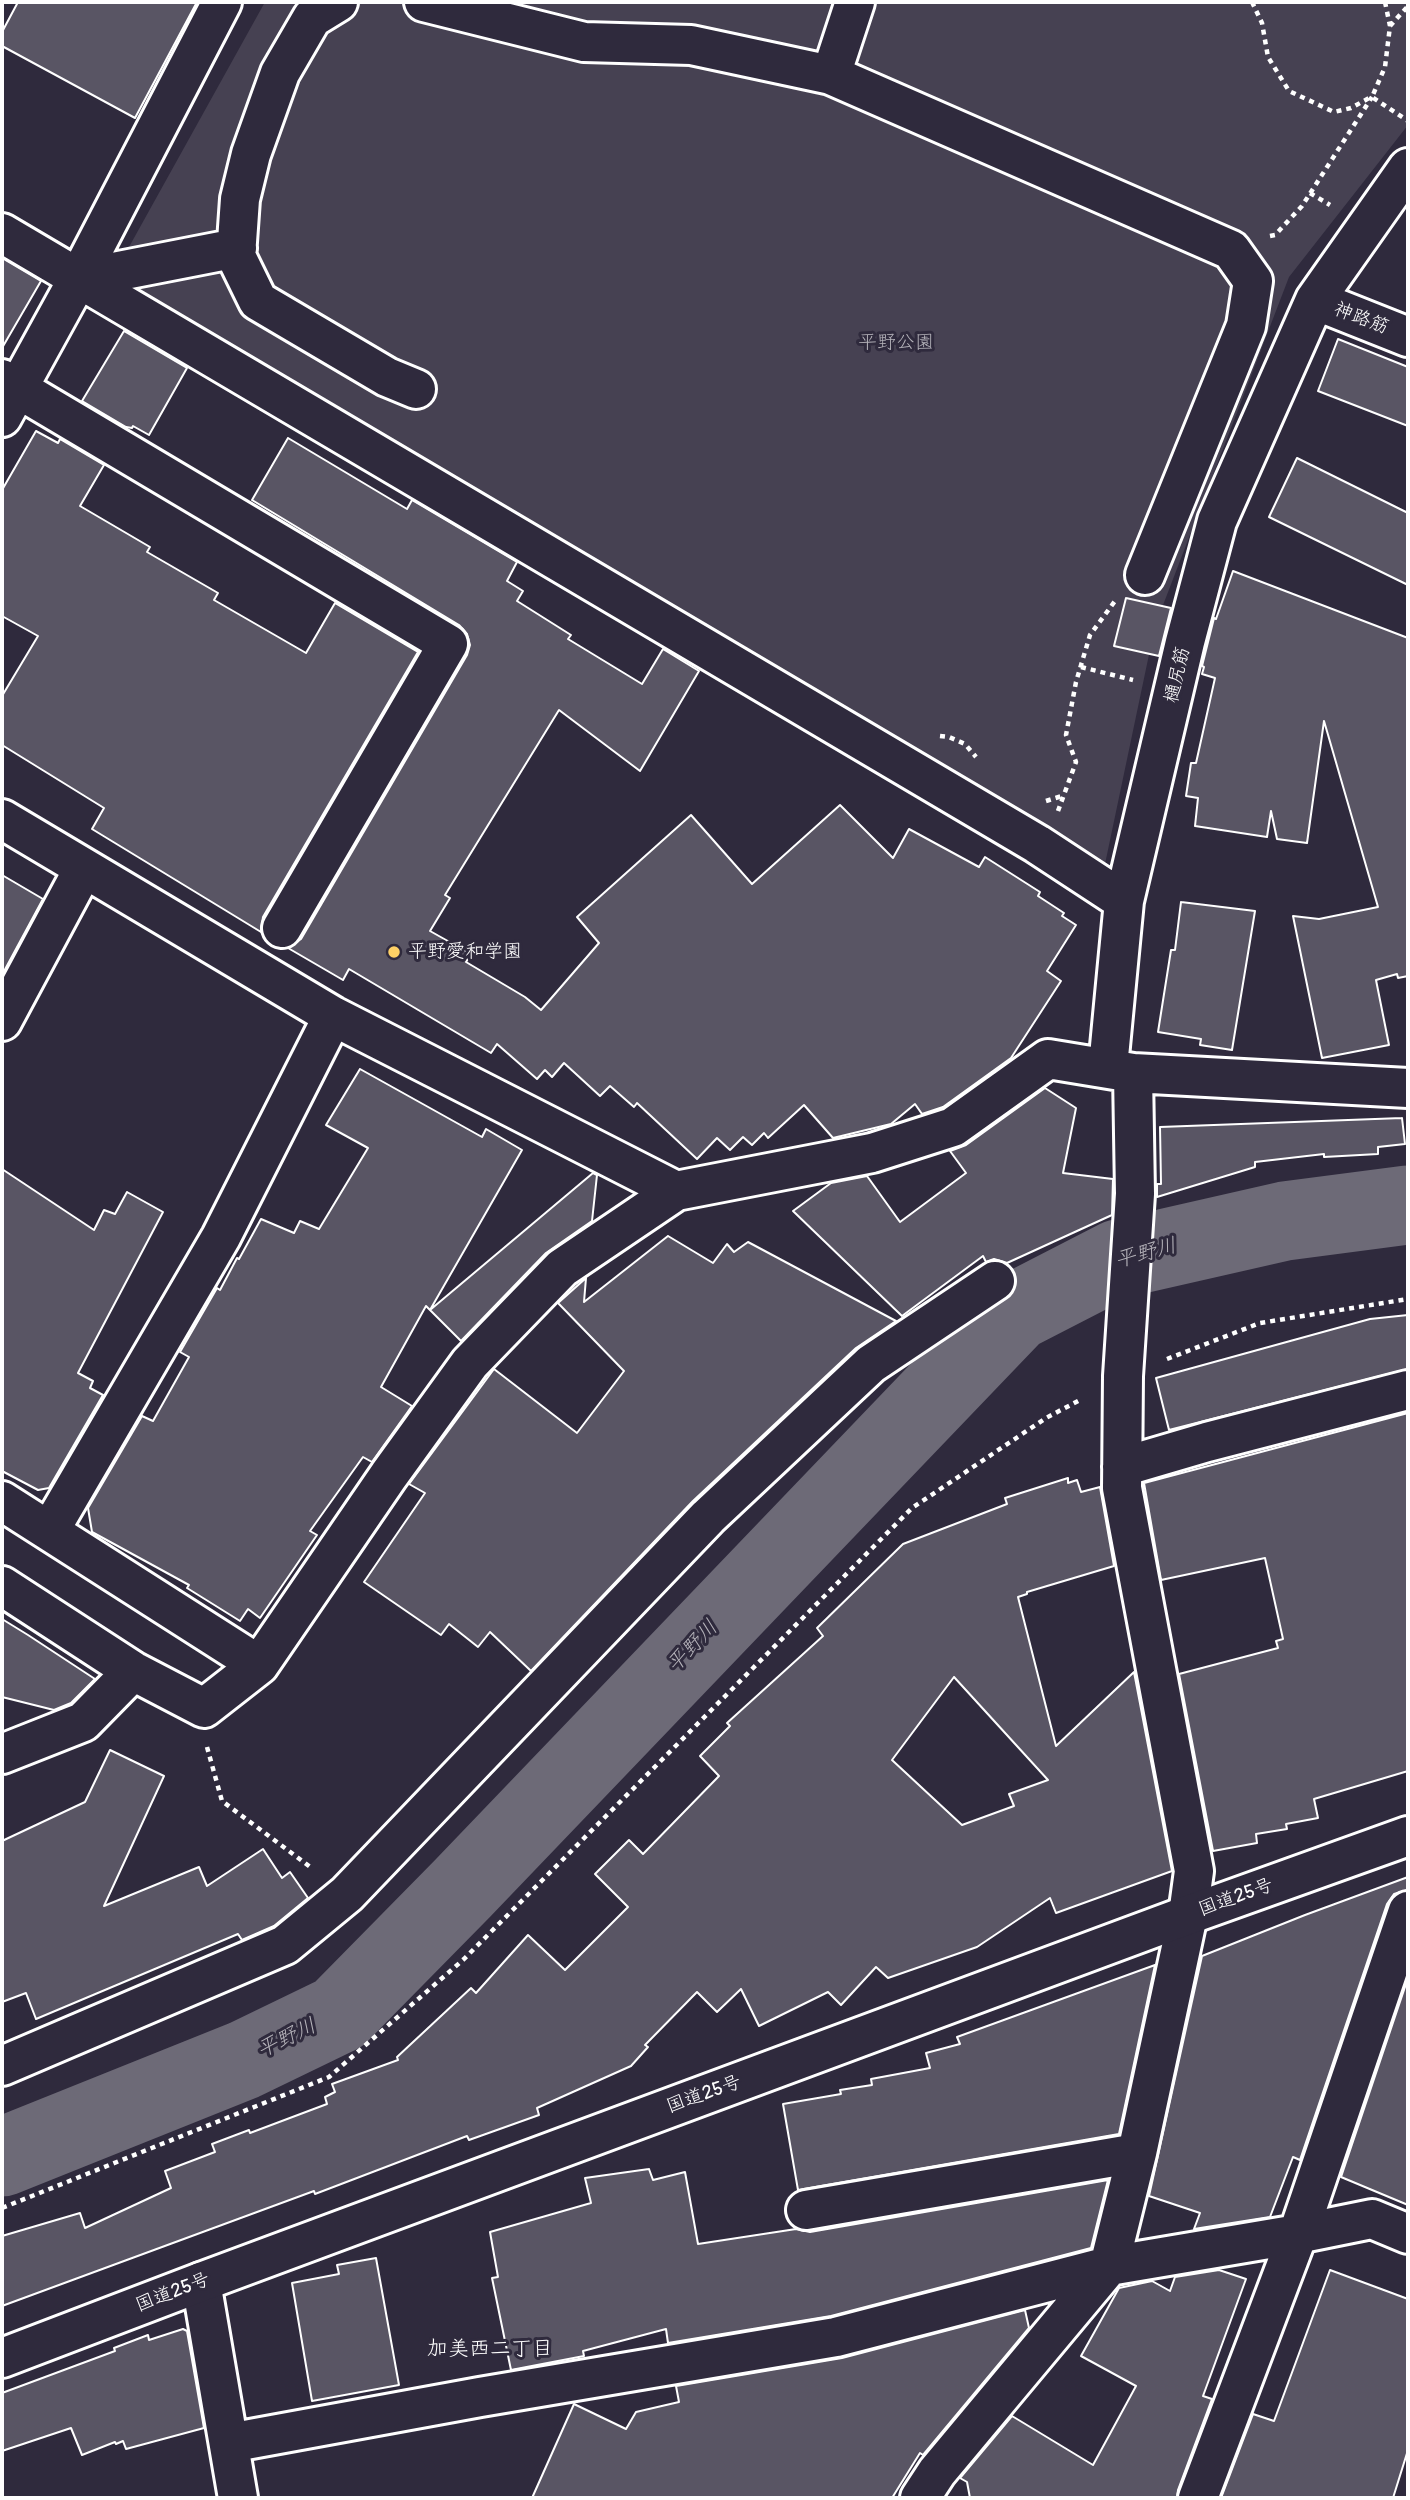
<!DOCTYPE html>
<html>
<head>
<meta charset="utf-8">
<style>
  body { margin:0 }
  #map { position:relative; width:1410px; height:2500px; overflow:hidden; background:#2f2a3d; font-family:Pangolin,sans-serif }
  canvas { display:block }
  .frame { position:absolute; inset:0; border:4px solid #fff; pointer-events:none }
</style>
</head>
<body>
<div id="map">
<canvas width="1410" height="2500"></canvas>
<div class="frame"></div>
</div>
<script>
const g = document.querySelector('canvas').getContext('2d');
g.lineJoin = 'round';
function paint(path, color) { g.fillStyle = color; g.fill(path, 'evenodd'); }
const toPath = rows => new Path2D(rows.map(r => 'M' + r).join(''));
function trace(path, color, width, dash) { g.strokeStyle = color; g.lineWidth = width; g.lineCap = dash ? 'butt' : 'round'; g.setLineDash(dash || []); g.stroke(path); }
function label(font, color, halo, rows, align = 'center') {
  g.font = font + ' Pangolin,"Klee One",sans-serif'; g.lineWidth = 6; g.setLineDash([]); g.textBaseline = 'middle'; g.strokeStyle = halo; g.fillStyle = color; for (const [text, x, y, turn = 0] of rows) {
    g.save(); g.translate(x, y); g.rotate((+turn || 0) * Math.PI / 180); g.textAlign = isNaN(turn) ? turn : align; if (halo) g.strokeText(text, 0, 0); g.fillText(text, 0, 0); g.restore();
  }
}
paint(toPath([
  [265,2,1408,2,1408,125,1289,277,1155,626,1105,864,114,274]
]), '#464152');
trace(toPath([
  [2,2157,244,2060,339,2014,462,1889,1015,1312,1118,1259,1285,1221,1408,1205]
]), '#6d6a77', 79);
const building = toPath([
  [18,2,197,2,135,118,2,46,2,32,18,2],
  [2,258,41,281,2,348,2,258],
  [124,331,187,368,149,435,133,426,132,428,126,427,82,401,124,331],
  [1338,339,1408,367,1408,426,1318,391,1338,339],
  [36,431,58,443,60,439,104,465,80,506,150,547,147,552,218,593,214,600,306,653,335,603,418,652,263,917,261,932,92,829,104,808,2,745,2,696,38,636,2,616,2,490,36,431],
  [288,438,407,509,412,500,517,562,507,581,523,591,517,601,571,635,568,639,642,684,663,649,699,671,640,771,559,710,445,895,450,898,430,931,471,954,466,962,525,997,541,1010,599,943,577,917,691,815,752,884,840,805,893,858,909,829,979,867,985,857,1040,892,1038,896,1064,913,1062,916,1076,925,1047,971,1061,981,1011,1058,943,1107,922,1114,915,1104,891,1124,833,1138,804,1105,768,1138,764,1133,752,1145,743,1137,730,1150,717,1138,697,1159,637,1103,634,1107,610,1086,600,1096,564,1063,552,1077,545,1070,537,1079,497,1044,491,1053,349,969,343,980,288,948,301,939,467,655,470,645,467,634,459,625,252,500,288,438],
  [1297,458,1408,513,1408,585,1269,517,1297,458],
  [1233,571,1408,638,1408,976,1398,978,1397,974,1376,980,1389,1045,1322,1058,1293,916,1319,919,1378,907,1324,721,1307,843,1277,839,1271,811,1267,837,1195,826,1198,798,1186,796,1191,763,1196,763,1215,678,1202,674,1204,667,1202,666,1214,618,1216,619,1233,571],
  [1126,598,1171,608,1159,656,1114,646,1126,598],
  [2,875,43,899,2,975,2,875],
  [1181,902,1255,911,1232,1050,1200,1045,1201,1039,1158,1032,1171,950,1175,950,1181,902],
  [360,1069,482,1137,486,1129,522,1150,430,1310,426,1306,381,1387,412,1406,372,1462,363,1457,310,1531,317,1535,260,1618,248,1609,240,1621,187,1588,189,1585,92,1532,88,1508,142,1416,153,1421,189,1357,180,1352,217,1288,220,1290,237,1258,239,1259,261,1219,294,1233,300,1221,319,1229,368,1148,326,1125,360,1069],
  [1045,1088,1076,1108,1063,1173,1113,1179,1112,1215,1007,1263,994,1259,986,1262,983,1256,902,1316,793,1211,831,1183,867,1176,900,1222,966,1173,950,1151,966,1145,1045,1088],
  [1402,1118,1405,1144,1378,1147,1378,1154,1324,1157,1324,1154,1255,1162,1255,1167,1157,1197,1157,1184,1161,1184,1160,1127,1402,1118],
  [2,1169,94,1230,104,1210,115,1214,127,1192,163,1212,78,1373,93,1381,90,1388,103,1395,49,1488,38,1490,2,1471,2,1169],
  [593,1173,597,1175,592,1221,546,1253,461,1341,430,1310,593,1173],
  [668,1236,713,1263,727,1244,734,1252,748,1242,896,1321,856,1348,693,1501,531,1671,490,1632,478,1647,449,1624,441,1635,364,1582,425,1493,409,1484,494,1369,577,1433,624,1371,558,1303,586,1278,584,1302,668,1236],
  [1408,1315,1408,1369,1169,1430,1156,1378,1370,1319,1408,1315],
  [1408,1413,1408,1771,1314,1799,1318,1818,1286,1824,1287,1829,1256,1834,1257,1843,1213,1851,1179,1674,1278,1648,1276,1641,1283,1639,1265,1558,1161,1580,1144,1483,1408,1413],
  [1068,1478,1068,1483,1077,1480,1081,1492,1100,1487,1114,1566,1027,1592,1027,1594,1018,1597,1056,1746,1134,1672,1172,1871,1056,1913,1050,1898,977,1947,888,1978,876,1967,841,2005,828,1992,759,2026,741,1989,717,2012,697,1992,645,2045,648,2047,631,2066,537,2108,539,2115,469,2140,467,2136,315,2194,314,2191,2,2306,2,2236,80,2213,85,2228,171,2188,165,2171,215,2152,212,2144,249,2130,250,2133,327,2104,325,2097,335,2092,332,2084,398,2060,397,2057,471,1988,476,1993,528,1935,565,1970,628,1907,595,1874,629,1840,643,1854,719,1776,700,1756,730,1726,727,1723,823,1636,817,1628,903,1544,1007,1504,1005,1498,1068,1478],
  [954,1677,1048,1780,1009,1794,1014,1806,962,1825,892,1760,954,1677],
  [2,1619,28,1635,95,1679,71,1703,54,1710,2,1697,2,1619],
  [110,1750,164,1776,104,1906,199,1867,207,1886,263,1849,282,1878,290,1872,308,1898,274,1926,242,1940,238,1934,36,2019,26,1993,2,2002,2,1841,85,1802,110,1750],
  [1408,1877,1408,1890,1394,1894,1387,1904,1300,2160,1293,2157,1270,2217,1194,2229,1200,2213,1149,2196,1202,1956,1305,1915,1408,1877],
  [1155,1965,1119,2134,798,2190,783,2104,841,2094,840,2090,872,2085,871,2079,930,2068,926,2053,960,2044,957,2037,1155,1965],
  [1408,1978,1408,2205,1341,2177,1408,1978],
  [649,2169,653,2180,685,2172,698,2244,796,2229,810,2232,1108,2180,1091,2248,831,2316,668,2343,666,2329,583,2351,584,2356,511,2370,492,2278,498,2277,490,2232,591,2203,585,2178,649,2169],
  [376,2258,399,2385,312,2401,292,2283,339,2274,337,2265,376,2258],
  [1219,2270,1246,2279,1203,2396,1212,2399,1178,2490,1177,2498,970,2498,967,2482,960,2478,1012,2416,1093,2465,1136,2386,1081,2356,1119,2288,1152,2281,1170,2291,1175,2277,1219,2270],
  [1330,2270,1408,2299,1408,2450,1393,2498,1221,2498,1253,2414,1274,2421,1330,2270],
  [1025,2310,1029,2328,923,2455,920,2453,892,2498,532,2498,574,2404,626,2429,636,2412,679,2402,676,2386,842,2358,1025,2310],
  [183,2329,187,2331,204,2428,126,2449,123,2441,116,2444,115,2442,82,2455,71,2428,2,2451,2,2393,115,2351,114,2348,148,2335,149,2340,183,2329]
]);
paint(building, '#595564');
trace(building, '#fff', 2);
const minor = toPath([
  [338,2,312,18,280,73,251,154,240,199,236,256,258,301,387,377,416,389],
  [424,2,584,42,691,45,831,75,1231,250,1253,281,1246,326,1145,575],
  [831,75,855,2],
  [2,233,1037,844,1124,901],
  [78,279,237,248],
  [1315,300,1408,337],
  [2,379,448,644,282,928],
  [2,417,78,279,222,2],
  [2,819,333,1016,676,1191],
  [2,1021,84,868],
  [1108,1067,1124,901,1185,642,1217,521,1315,300,1408,168],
  [1122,1467,1207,1442,1408,1390],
  [2,1501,259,1665],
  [50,1530,221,1237,333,1016],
  [2,1586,133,1671,204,1708,259,1665,389,1475,470,1363,562,1268,676,1191,872,1153,953,1127,1048,1059,1133,1073,1408,1088],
  [2,1754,83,1722,133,1671],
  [2,2066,285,1945,347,1894,708,1517,871,1364,995,1281],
  [806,2210,1137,2153],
  [201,2282,238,2498],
  [229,2443,480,2397,836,2337,1109,2266,1298,2234,1372,2219,1408,2234],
  [920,2498,937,2472,1109,2266,1137,2153,1188,1915,1194,1871,1122,1488,1123,1376,1135,1194,1133,1073],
  [1198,2498,1298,2234,1408,1911]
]);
const highway = toPath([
  [2,2358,201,2282,1188,1915,1408,1836]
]);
trace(minor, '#fff', 44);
trace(highway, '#fff', 44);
trace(toPath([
  [1252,2,1262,23,1268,57,1289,91,1334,112,1351,108,1371,97],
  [1385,2,1390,26,1385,67,1372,97,1408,121],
  [1390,26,1408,6],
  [1310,193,1330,205],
  [1270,236,1275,235,1302,206,1372,97],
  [1081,667,1133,680],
  [940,736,949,737,965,744,976,757],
  [1046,801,1065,795],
  [1058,811,1076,762,1066,735,1076,682,1090,635,1115,601],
  [1167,1359,1260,1323,1408,1299],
  [207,1747,222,1801,313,1869],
  [2,2208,329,2077,464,1959,912,1508,1046,1418,1080,1400]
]), '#fff', 4.5, [5, 5]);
trace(minor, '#2f2a3d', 38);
trace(highway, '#2f2a3d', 38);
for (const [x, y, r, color] of [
  [394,952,7,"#ffd166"]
]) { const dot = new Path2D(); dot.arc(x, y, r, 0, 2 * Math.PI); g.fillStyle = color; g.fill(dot); trace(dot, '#2f2a3d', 2.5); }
label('19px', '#fff', '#2f2a3d', [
  ["神路筋",1361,319,21],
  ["樋尻筋",1178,675,-77],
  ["国道25号",1236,1898,-20],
  ["国道25号",704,2095,-20],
  ["国道25号",173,2293,-21]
]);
label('19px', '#b5b3ba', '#2f2a3d', [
  ["平野公園",896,343]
]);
label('19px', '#fff', '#2f2a3d', [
  ["平野愛和学園",408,952]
], 'left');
label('italic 21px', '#b6b4bb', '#2f2a3d', [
  ["平野川",1146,1254,-15],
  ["平野川",693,1647,-46],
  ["平野川",287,2039,-26]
]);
label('21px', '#fff', '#2f2a3d', [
  ["加美西二丁目",490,2350]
]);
</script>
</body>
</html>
